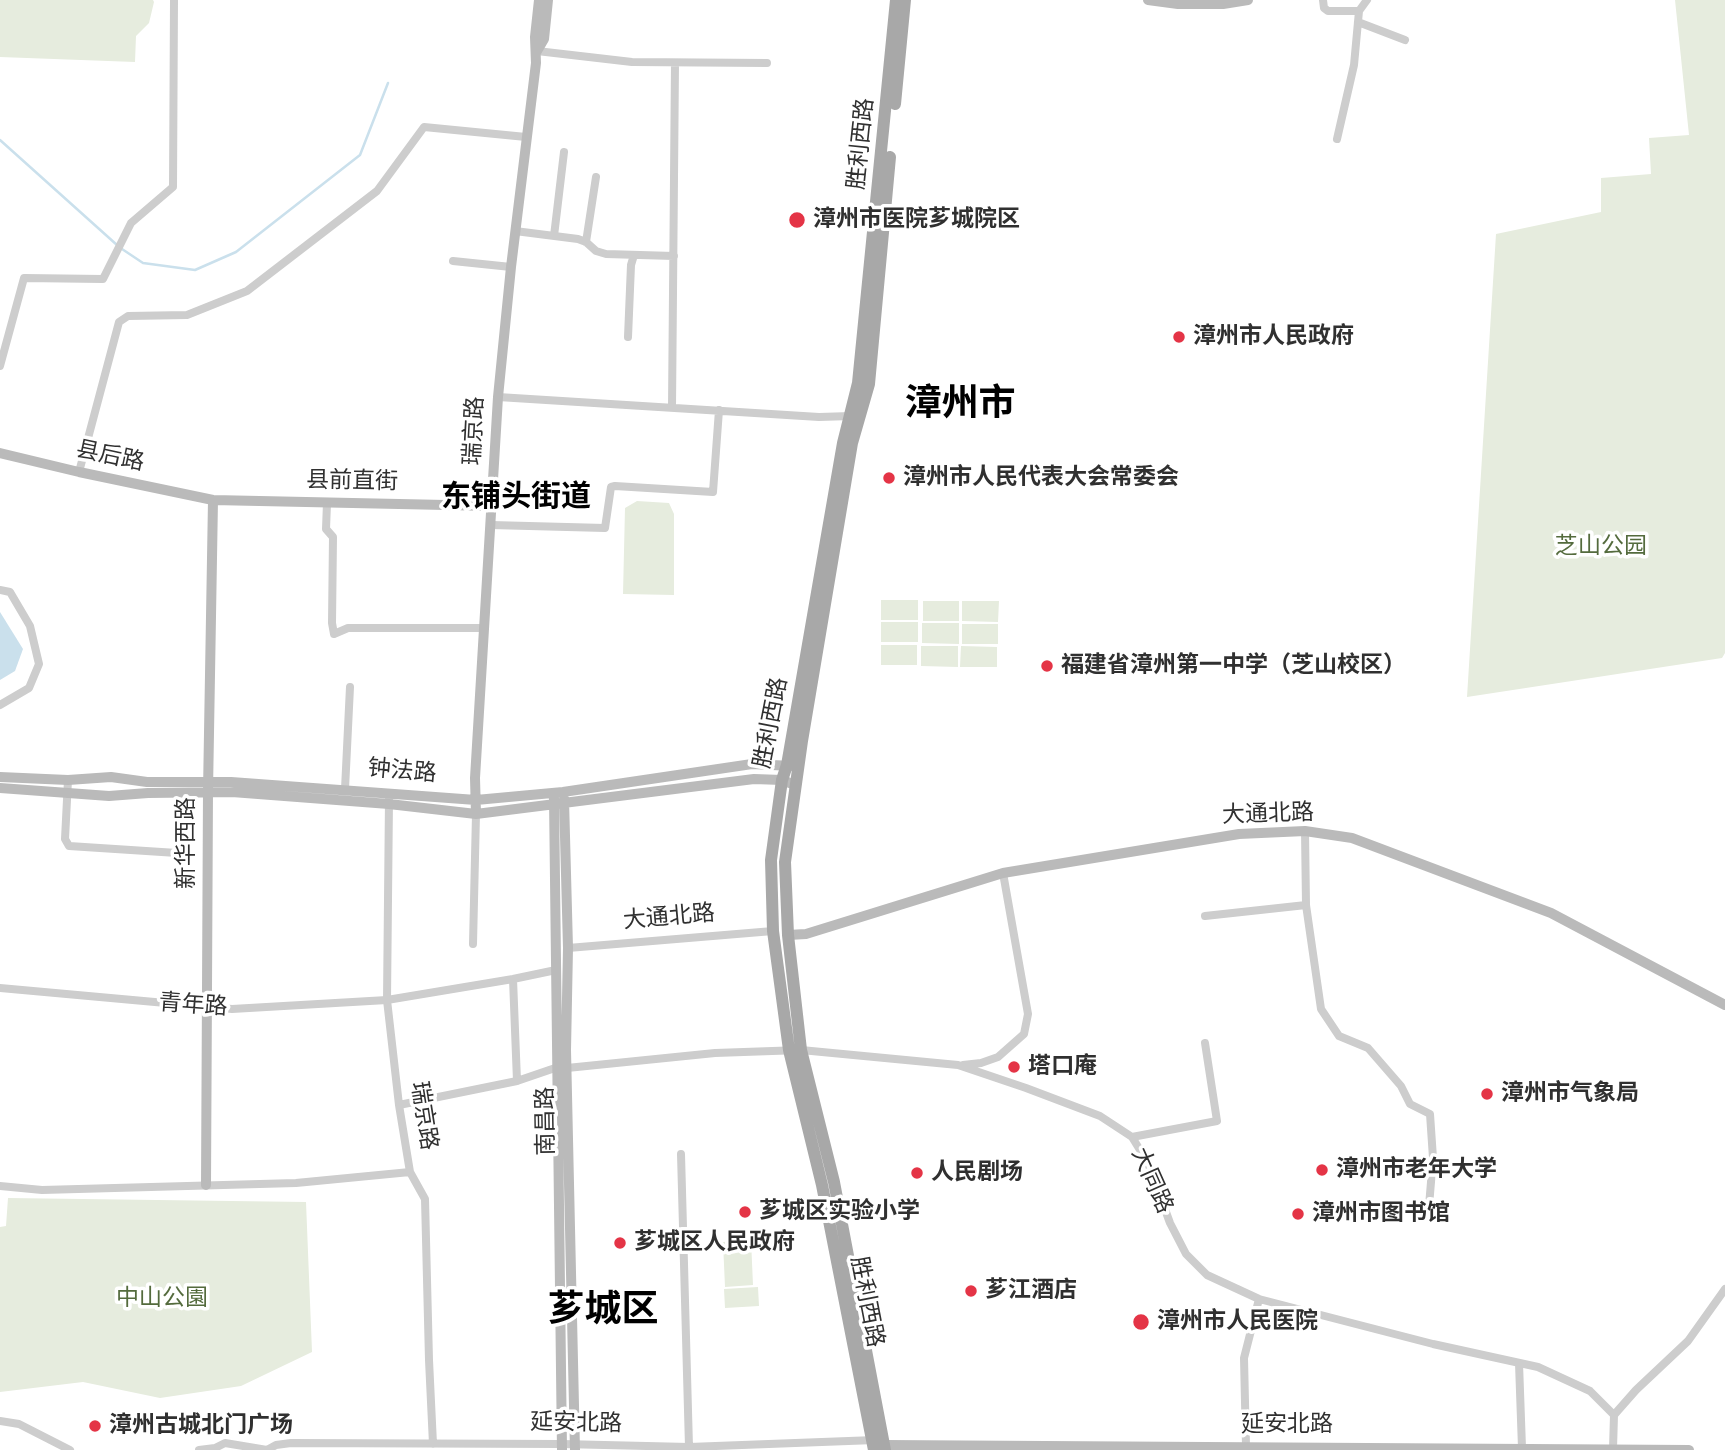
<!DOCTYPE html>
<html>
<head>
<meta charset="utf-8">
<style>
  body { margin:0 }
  canvas { display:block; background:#fff }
</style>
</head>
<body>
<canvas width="1725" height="1450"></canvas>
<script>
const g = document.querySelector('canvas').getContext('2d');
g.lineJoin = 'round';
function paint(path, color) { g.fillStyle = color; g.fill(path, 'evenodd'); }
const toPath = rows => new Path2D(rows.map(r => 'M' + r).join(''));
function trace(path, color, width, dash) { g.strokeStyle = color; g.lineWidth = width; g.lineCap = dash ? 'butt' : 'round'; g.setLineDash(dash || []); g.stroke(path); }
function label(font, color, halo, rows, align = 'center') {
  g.font = font + ' "Roboto Condensed","Noto Sans SC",sans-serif'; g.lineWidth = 7; g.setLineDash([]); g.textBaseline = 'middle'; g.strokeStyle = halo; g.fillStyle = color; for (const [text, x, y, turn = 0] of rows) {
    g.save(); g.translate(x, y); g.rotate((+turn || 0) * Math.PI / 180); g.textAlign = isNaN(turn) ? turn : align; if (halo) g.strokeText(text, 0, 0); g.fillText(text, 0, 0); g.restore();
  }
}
paint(toPath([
  [0,0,153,0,154,2,149,23,136,36,135,62,0,57],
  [1675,0,1725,0,1725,653,1722,658,1467,697,1496,234,1601,212,1601,178,1651,174,1649,138,1689,135],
  [637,501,669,503,674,514,674,595,623,594,625,508],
  [881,600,918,600,918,620,881,620],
  [923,601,959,601,959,621,923,621],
  [962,601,999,601,998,622,962,621],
  [881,622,918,622,918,642,881,642],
  [922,623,959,623,959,644,922,643],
  [962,624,998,624,998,644,962,644],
  [881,645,917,645,917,665,881,665],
  [921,646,958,646,958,667,921,666],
  [961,646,997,647,997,667,960,667],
  [8,1198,306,1202,312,1352,241,1386,160,1398,83,1382,0,1392,0,1227,6,1226],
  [751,1240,753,1285,725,1287,723,1242],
  [758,1287,759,1306,725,1308,724,1289]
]), '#e6ecde');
paint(toPath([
  [0,612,23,649,15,671,0,680]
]), '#cae0ec');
trace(toPath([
  [0,140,117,245],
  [122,249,143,263,195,270,236,252,360,155,388,83]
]), '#cae0ec', 2.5);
trace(toPath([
  [1323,0,1324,8,1328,11,1359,11],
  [1358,22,1405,40],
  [537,51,632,62,767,63],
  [1337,139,1354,65,1359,11,1367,0],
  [515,231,578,239,586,242,596,251,606,254,674,256],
  [554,236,564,152],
  [586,242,596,177],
  [453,261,511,267],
  [628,337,631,265,634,255],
  [0,366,24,278,103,279,131,223,173,187,174,0],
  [498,397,819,417,851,416],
  [672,407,675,63],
  [79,472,119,322,128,316,187,315,247,291,377,191,424,127,526,137],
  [327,503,326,529,333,537,332,623,334,634,348,628,484,628],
  [491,525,605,528,611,487,615,486,713,492,719,410],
  [0,590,10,592,30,626,39,664,29,688,0,705],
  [68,780,65,839,69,846,177,853],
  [345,789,350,687],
  [389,799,387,1000,399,1105,410,1172,425,1199,429,1360,433,1444],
  [1305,831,1306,905,1321,1009,1339,1036,1368,1048,1401,1086,1410,1104,1430,1114,1433,1158,1428,1218],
  [1205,916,1306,905],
  [473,944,476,814],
  [568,948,773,931],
  [513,979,517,1081],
  [0,988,232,1009,387,1000,513,979,556,970],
  [963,1065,981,1063,998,1057,1024,1034,1028,1014,1003,873],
  [567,1068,715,1053,801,1050,958,1065,1026,1088,1100,1116,1132,1137,1148,1163,1170,1223,1186,1254,1207,1275,1259,1299,1433,1344,1538,1367,1590,1391,1614,1415],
  [399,1105,517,1081,558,1067],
  [1132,1137,1217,1121,1205,1043],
  [681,1154,689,1447],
  [0,1186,42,1190,296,1183,410,1172],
  [1519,1363,1522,1448],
  [0,1421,19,1424,70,1450],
  [1246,1446,1244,1358,1259,1299],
  [1613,1449,1614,1415,1636,1390,1688,1341,1725,1289],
  [199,1450,215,1448,225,1443,267,1450],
  [267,1450,276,1445,291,1443,562,1444,689,1447,875,1440]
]), '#cdcdcd', 8);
trace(toPath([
  [1148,0,1178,4,1223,4,1248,0],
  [537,51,544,39,548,0],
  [0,453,79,472,213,500,492,506],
  [0,777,68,780,111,777,147,782,231,782,476,800,563,792,752,764,792,766],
  [0,788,109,796,148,793,232,792,389,804,476,814,754,779,782,780,795,785],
  [554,798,562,1450],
  [564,799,568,948,566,1050,575,1450],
  [476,814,475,778,498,397,511,267,536,63,535,37,539,0],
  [788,935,806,934,1003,873,1239,834,1305,831,1352,838,1551,913,1725,1005],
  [206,1185,208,791,213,500],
  [878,1449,884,1445,1689,1450]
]), '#bababa', 10);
trace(toPath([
  [895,104,905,0],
  [874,1450,822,1185,789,1050,773,931,771,860,782,780,787,765,843,443,858,383,896,0],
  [885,1450,834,1182,801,1050,788,935,785,862,802,741,852,443,869,384,890,157]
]), '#a8a8a8', 12);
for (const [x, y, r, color] of [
  [797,220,9,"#e43446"],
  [1179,337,7,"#e43446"],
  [889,478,7,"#e43446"],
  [1047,666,7,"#e43446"],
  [1014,1067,7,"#e43446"],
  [1487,1094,7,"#e43446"],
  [1322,1170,7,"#e43446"],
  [917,1173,7,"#e43446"],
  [745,1212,7,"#e43446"],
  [1298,1214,7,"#e43446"],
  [620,1243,7,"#e43446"],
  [971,1291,7,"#e43446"],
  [1141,1322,9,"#e43446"],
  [95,1426,7,"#e43446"]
]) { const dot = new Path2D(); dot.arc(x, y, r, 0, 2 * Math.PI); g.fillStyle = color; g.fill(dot); trace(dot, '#fff', 2.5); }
label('23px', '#303030', '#fff', [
  ["胜利西路",862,144,-84],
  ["瑞京路",475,431,-87],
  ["县后路",110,457,12],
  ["县前直街",352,482,1],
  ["胜利西路",772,723,-79],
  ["钟法路",402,772,5],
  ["大通北路",1268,815,-2],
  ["新华西路",187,843,-90],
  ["大通北路",669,918,-5],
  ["青年路",193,1006,4],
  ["瑞京路",423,1116,81],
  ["南昌路",547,1121,-91],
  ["大同路",1151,1181,66],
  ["胜利西路",866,1302,79],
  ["延安北路",576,1424,1],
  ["延安北路",1287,1425]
]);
label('bold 23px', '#303030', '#fff', [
  ["漳州市医院芗城院区",813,220],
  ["漳州市人民政府",1193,337],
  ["漳州市人民代表大会常委会",903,478],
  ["福建省漳州第一中学（芝山校区）",1061,666],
  ["塔口庵",1028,1067],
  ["漳州市气象局",1501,1094],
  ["漳州市老年大学",1336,1170],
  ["人民剧场",931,1173],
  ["芗城区实验小学",759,1212],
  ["漳州市图书馆",1312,1214],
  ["芗城区人民政府",634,1243],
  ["芗江酒店",985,1291],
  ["漳州市人民医院",1157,1322],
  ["漳州古城北门广场",109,1426]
], 'left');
label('23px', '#546b3d', '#fff', [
  ["芝山公园",1601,547],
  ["中山公園",162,1299]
]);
label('bold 30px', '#000', '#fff', [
  ["东铺头街道",516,498]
]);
label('bold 37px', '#000', '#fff', [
  ["漳州市",960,406],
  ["芗城区",603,1312]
]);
</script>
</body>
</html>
